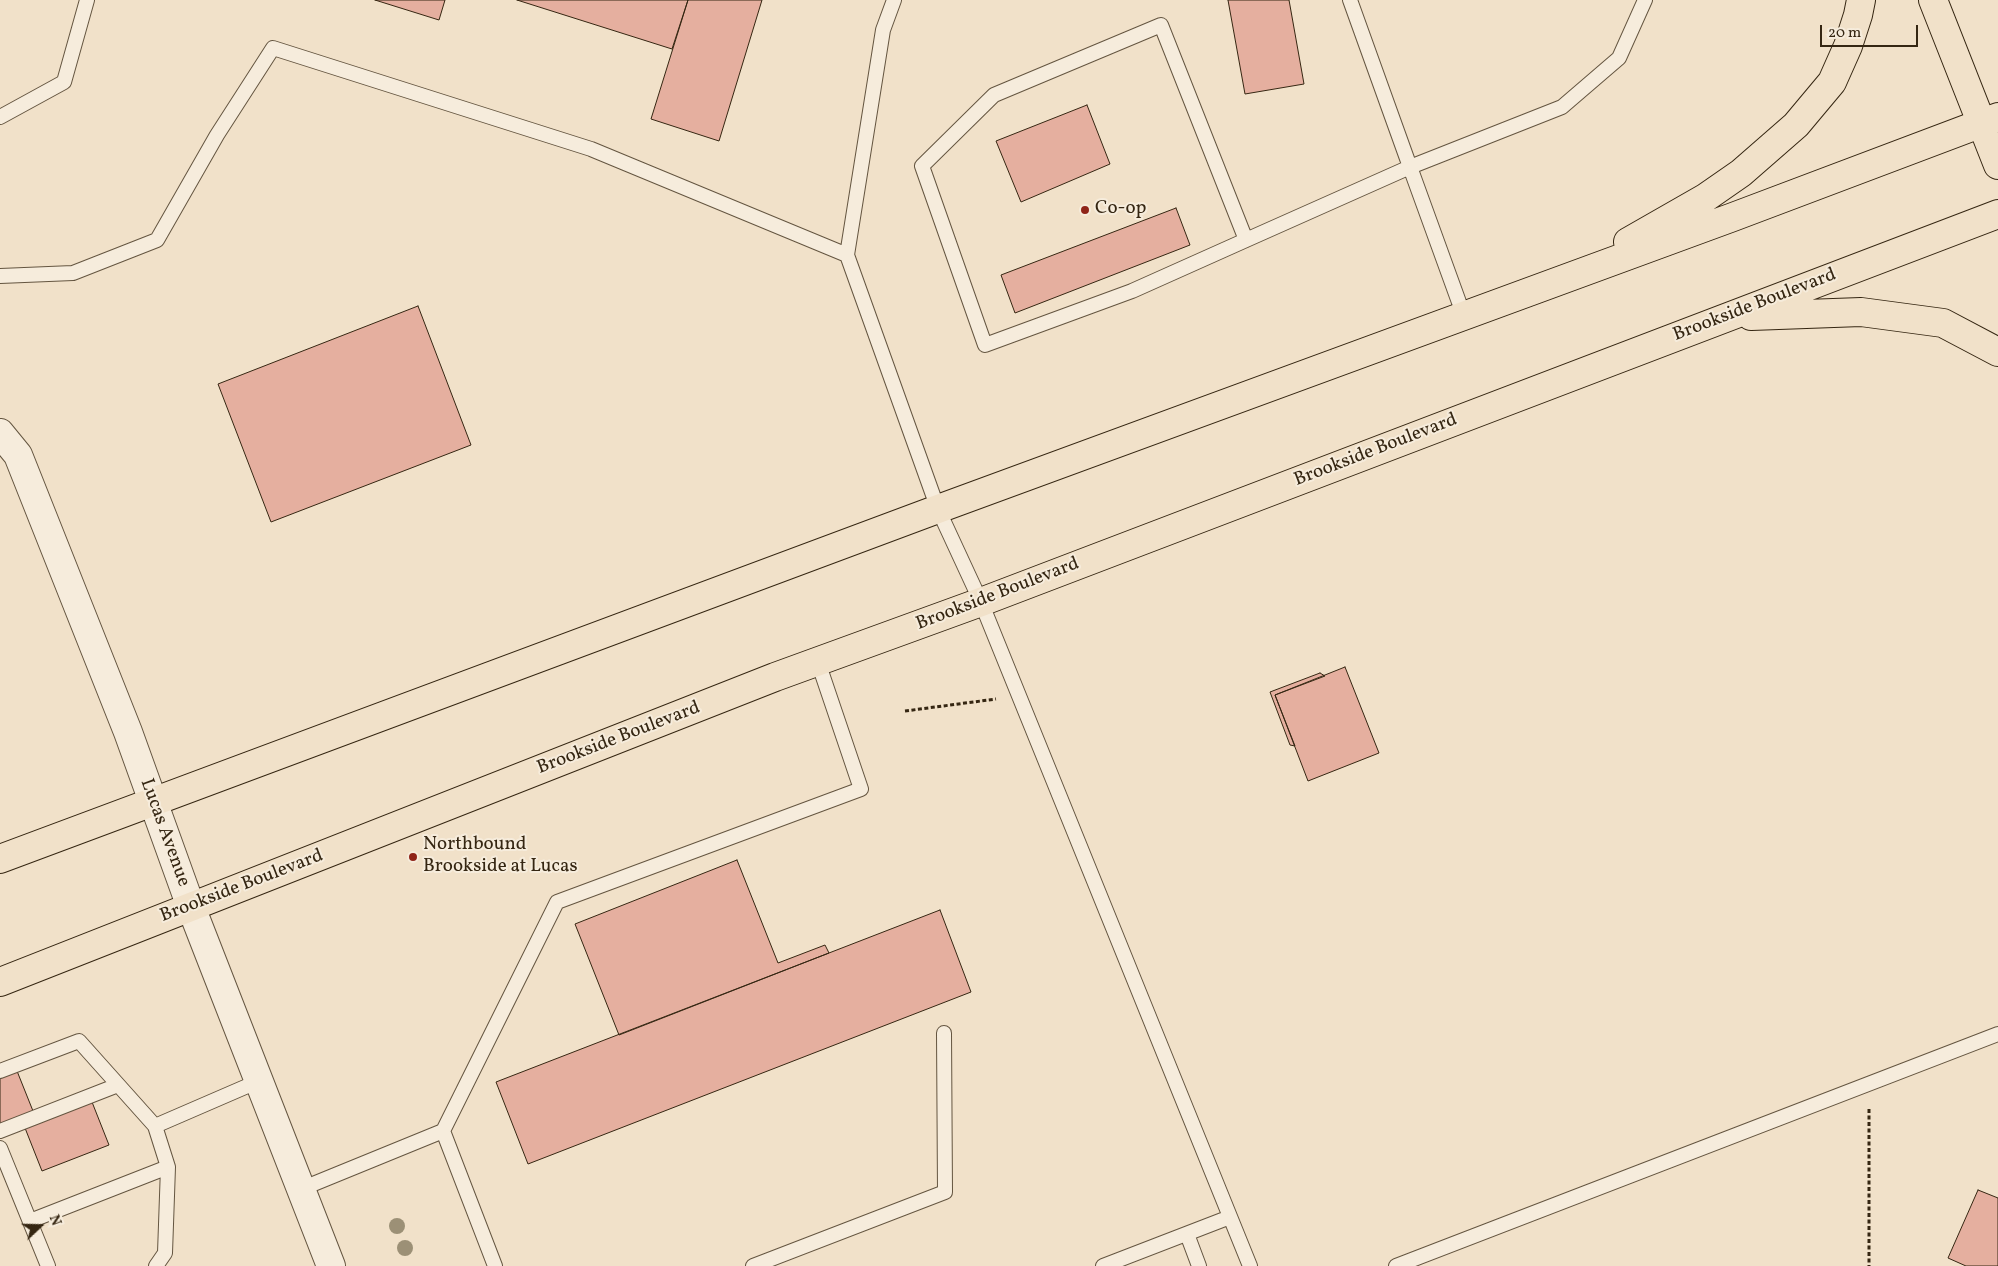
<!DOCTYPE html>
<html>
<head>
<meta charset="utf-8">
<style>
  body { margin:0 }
  #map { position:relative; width:1998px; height:1266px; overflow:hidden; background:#f1e1c9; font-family:Vollkorn,serif }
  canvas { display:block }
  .north { position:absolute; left:15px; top:1201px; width:50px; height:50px; -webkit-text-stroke:4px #f6ecdc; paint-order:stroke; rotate:69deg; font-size:14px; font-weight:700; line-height:20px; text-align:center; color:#352612 }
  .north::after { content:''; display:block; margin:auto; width:18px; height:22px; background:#352612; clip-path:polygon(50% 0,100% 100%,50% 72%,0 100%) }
  .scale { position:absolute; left:1820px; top:25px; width:98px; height:22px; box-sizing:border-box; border:2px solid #352612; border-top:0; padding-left:6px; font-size:15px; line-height:18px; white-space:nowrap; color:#352612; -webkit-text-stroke:4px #f6ecdc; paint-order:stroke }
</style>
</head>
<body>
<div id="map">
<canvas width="1998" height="1266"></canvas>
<div class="north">N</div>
<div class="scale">20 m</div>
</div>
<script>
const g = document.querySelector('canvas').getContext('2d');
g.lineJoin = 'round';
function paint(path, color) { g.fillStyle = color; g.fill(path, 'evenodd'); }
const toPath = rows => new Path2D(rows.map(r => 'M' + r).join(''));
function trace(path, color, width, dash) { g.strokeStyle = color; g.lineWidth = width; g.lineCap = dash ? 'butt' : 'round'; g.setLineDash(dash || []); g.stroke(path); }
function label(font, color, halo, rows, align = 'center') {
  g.font = font + ' Vollkorn,serif'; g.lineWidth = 4; g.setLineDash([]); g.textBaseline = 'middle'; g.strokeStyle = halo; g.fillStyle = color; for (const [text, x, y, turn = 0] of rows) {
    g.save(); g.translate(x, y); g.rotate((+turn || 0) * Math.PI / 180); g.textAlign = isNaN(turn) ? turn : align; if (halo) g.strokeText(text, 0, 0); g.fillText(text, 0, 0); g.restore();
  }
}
const building = toPath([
  [375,0,445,0,439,20,375,0],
  [517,0,688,0,672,49,517,0],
  [688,0,762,0,719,141,651,119,688,0],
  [1228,0,1289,0,1304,84,1245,94,1228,0],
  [1087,105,1110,164,1021,202,996,141,1087,105],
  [1176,208,1190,245,1015,313,1001,275,1176,208],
  [418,306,471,445,271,522,218,384,418,306],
  [1345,667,1379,753,1308,781,1275,695,1345,667],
  [1320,673,1325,676,1275,695,1295,746,1290,745,1270,692,1320,673],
  [737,860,778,963,825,945,829,953,619,1035,575,924,737,860],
  [940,910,971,992,528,1164,496,1082,940,910],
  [17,1071,33,1111,0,1124,0,1077,17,1071],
  [92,1102,109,1145,42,1171,25,1128,92,1102],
  [1978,1190,1998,1198,1998,1266,1966,1266,1948,1258,1978,1190]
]);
paint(building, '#e5af9f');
trace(building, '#352612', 1);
const service = toPath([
  [894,0,883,30,847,255,938,509,981,602,1250,1266],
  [0,117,64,82,87,0],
  [1246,240,1161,25,994,95,922,166,985,345,1132,291,1246,240,1410,167,1350,0],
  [0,276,73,273,157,240,217,135,273,48,591,149,847,255],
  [1464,316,1410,167,1562,107,1619,58,1645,0],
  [0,1071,79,1041,155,1126,168,1167,165,1253,156,1266],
  [155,1126,259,1081],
  [0,1131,118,1085],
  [443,1131,495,1266],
  [0,1148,48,1266],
  [301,1189,443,1131,557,902,861,789,818,662],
  [30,1221,168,1167],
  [1187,1234,1199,1266],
  [753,1266,945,1192,944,1033],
  [1103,1266,1230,1217],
  [1396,1266,1998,1034]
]);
const minor = toPath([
  [0,433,18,455,128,732,191,907,331,1266]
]);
const primary = toPath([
  [1933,0,1998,165],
  [1628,242,1705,198,1741,173,1796,125,1832,82,1848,46,1858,15,1861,0],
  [1751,316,1861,312,1943,323,1998,352],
  [0,859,938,509,1733,217,1998,117],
  [0,982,775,677,981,602,1998,214]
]);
trace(service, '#645540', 16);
trace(minor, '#645540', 30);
trace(primary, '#352612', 30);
trace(toPath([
  [905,711,996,699],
  [1869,1109,1869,1266]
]), '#352612', 3, [4, 2.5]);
trace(service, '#f6ecdc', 14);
trace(minor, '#f6ecdc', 28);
trace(primary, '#f1e1c9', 28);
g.fillStyle = '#9c9076';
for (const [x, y] of [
  [397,1226],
  [405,1248]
]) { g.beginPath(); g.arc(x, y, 8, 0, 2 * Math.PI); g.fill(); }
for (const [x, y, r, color] of [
  [1085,210,5,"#8f2418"],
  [413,857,5,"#8f2418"]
]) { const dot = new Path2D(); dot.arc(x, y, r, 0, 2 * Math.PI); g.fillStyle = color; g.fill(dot); trace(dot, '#f6ecdc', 2); }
label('19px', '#352612', '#f6ecdc', [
  ["Co-op",1095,210],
  ["Northbound",423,846],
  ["Brookside at Lucas",423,868]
], 'left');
label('19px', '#352612', '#f6ecdc', [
  ["Brookside Boulevard",1755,306,-21],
  ["Brookside Boulevard",1376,451,-21],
  ["Brookside Boulevard",998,595,-21],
  ["Brookside Boulevard",619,739,-21],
  ["Lucas Avenue",164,833,70],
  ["Brookside Boulevard",242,887,-21]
]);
</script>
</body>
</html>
